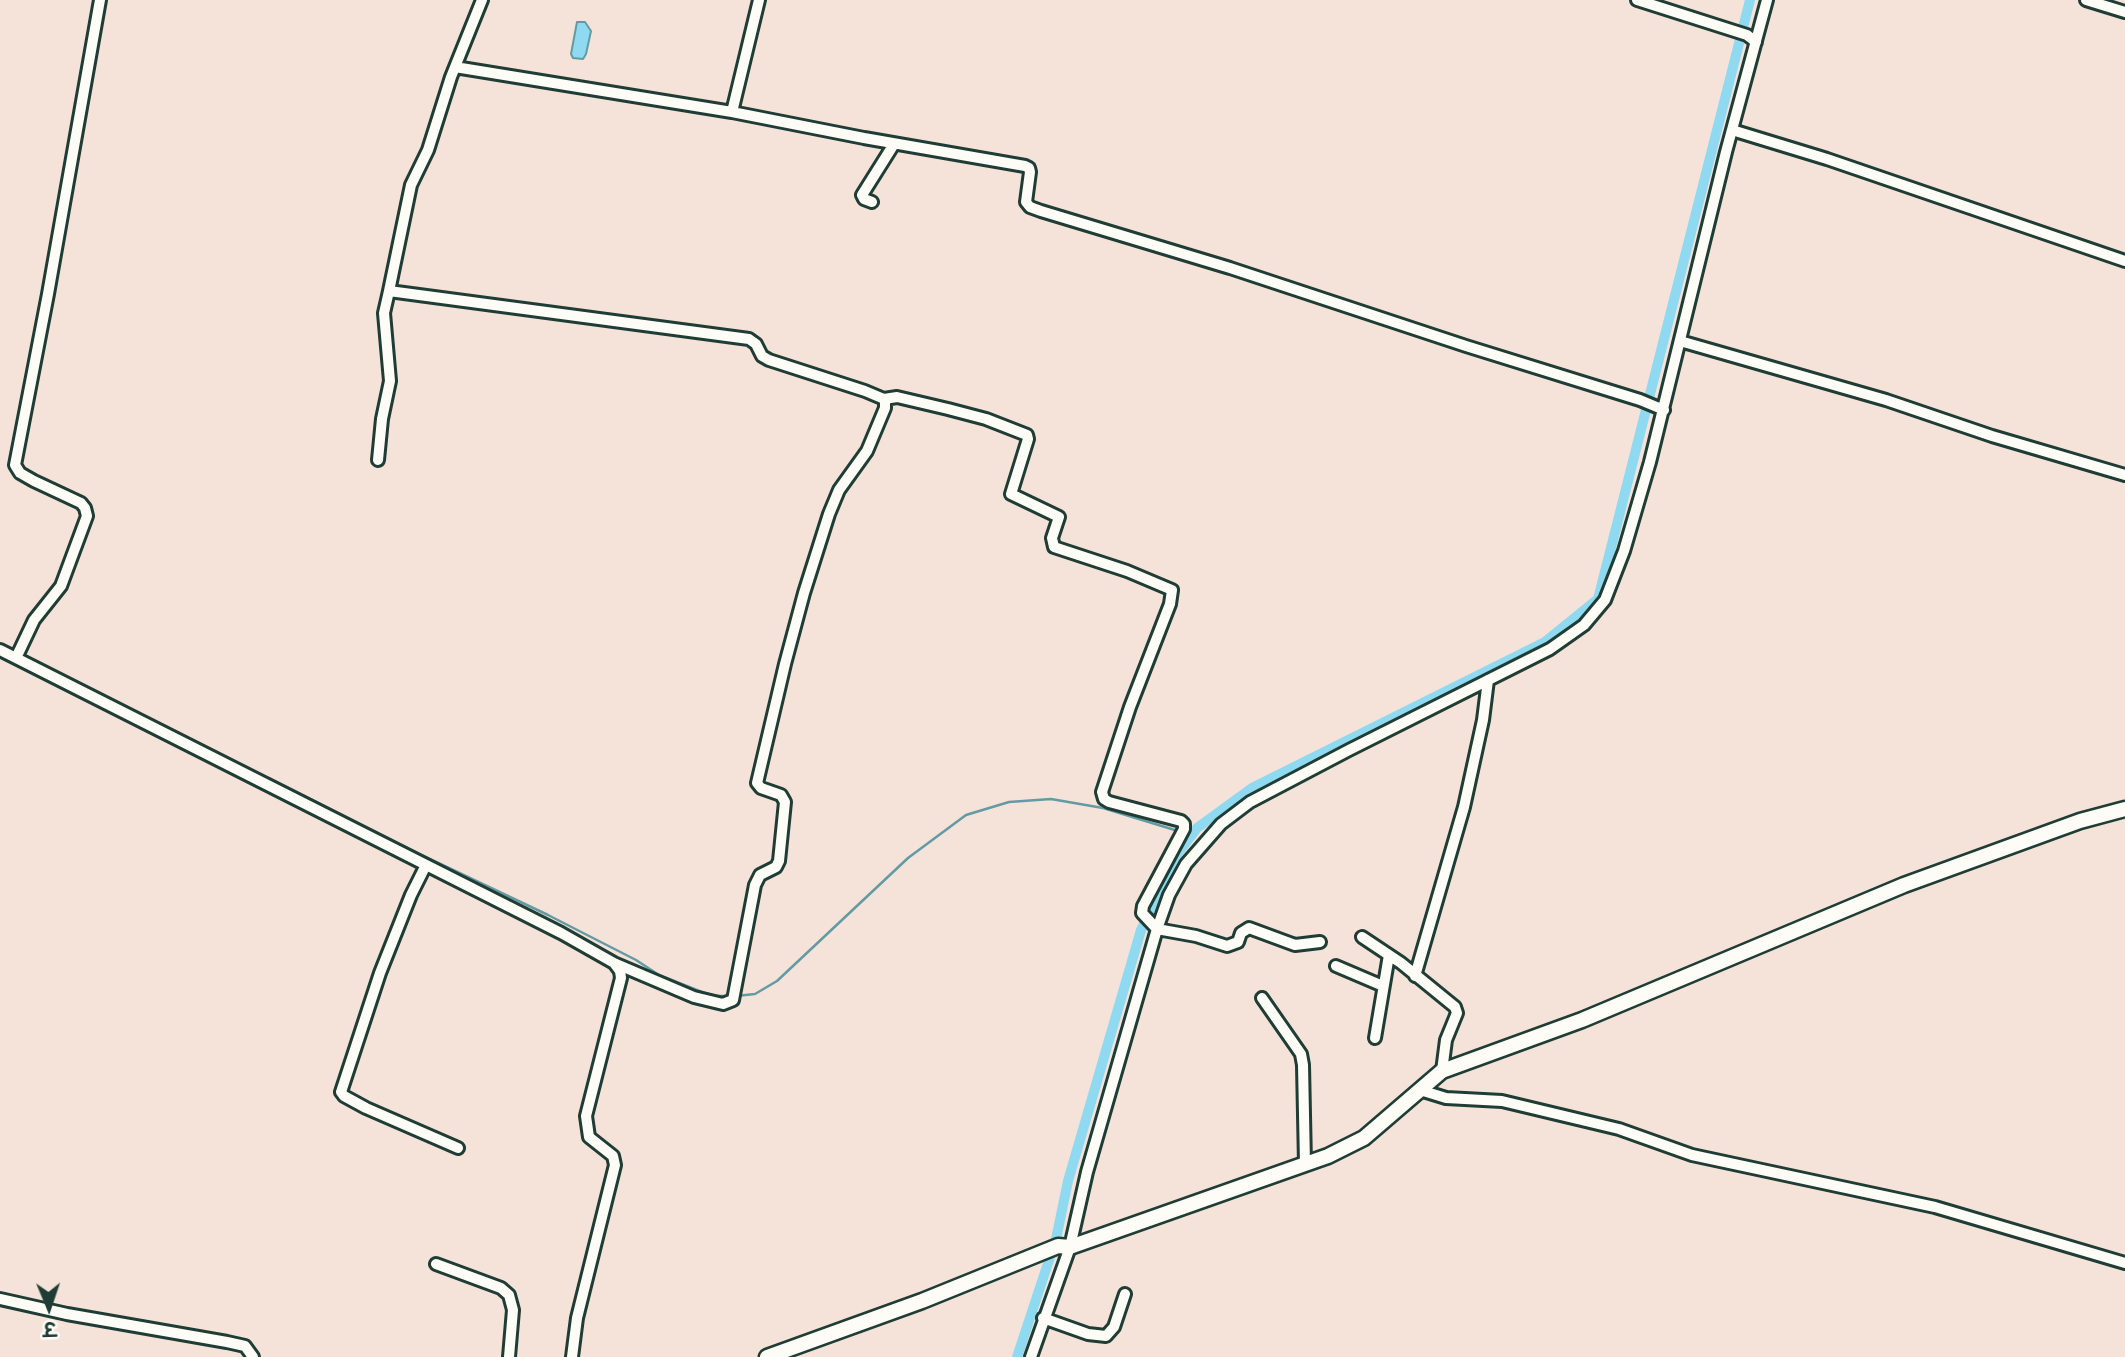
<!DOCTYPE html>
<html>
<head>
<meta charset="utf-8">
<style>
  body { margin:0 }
  #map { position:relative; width:2125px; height:1357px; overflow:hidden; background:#f5e3da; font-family:Mali,"Playpen Sans Deva",sans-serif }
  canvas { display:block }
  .north { position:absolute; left:14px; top:1273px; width:70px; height:70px; -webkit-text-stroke:5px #fdfcf7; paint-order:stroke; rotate:178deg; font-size:19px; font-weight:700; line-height:28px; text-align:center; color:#1f3d34 }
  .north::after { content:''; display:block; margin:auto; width:24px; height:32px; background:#1f3d34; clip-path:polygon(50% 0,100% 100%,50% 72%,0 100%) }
</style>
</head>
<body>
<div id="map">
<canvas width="2125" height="1357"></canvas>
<div class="north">उ</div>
</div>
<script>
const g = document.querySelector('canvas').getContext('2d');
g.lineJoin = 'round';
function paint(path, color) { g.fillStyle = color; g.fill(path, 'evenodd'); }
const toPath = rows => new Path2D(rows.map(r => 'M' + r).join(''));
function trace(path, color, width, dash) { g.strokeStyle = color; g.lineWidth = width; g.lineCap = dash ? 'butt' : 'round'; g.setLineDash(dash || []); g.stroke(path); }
const water = toPath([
  [577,22,585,22,591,31,586,54,583,59,573,58,571,54,577,22]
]);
paint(water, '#90daf1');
trace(water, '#639ba5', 2);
trace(toPath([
  [269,778,422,855,548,915,636,960,659,975,712,996,729,996],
  [736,996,755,994,777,981,908,858,966,815,1009,802,1051,799,1103,808,1178,831]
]), '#639ba5', 2.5);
trace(toPath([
  [1017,1357,1056,1239,1068,1181,1141,930,1175,857,1197,828,1252,788,1545,642,1598,599,1750,0]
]), '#90daf1', 10);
const minor = toPath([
  [482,0,451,77,428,150,411,185,389,291,749,339,756,344,762,356,769,360,865,391,884,399,885,402,885,408,867,451,839,490,829,514,804,593,785,664,757,783,761,788,781,795,785,802,779,861,776,867,760,875,755,885,733,1000,723,1004,694,997,614,963],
  [1637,0,1747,35,1756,42],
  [2086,0,2125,12],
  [455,67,732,112,864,138,1025,166,1029,168,1030,172,1026,202,1030,207,1041,211,1230,268,1466,346,1640,400,1664,410],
  [732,112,759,0],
  [1732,130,1827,159,2125,261],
  [872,202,864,199,862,195,894,144],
  [1680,341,1886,400,1992,436,2125,475],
  [884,399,897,397,948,409,986,419,1027,435,1028,439,1011,494,1059,517,1052,538,1054,547,1127,571,1172,590,1170,604,1130,707,1102,792,1104,799,1109,802,1181,821,1184,824,1184,829,1143,906,1142,913,1157,929,1196,936,1227,946,1238,942,1241,933,1249,928,1295,945,1320,942],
  [378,460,382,419,390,381,384,313,389,291],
  [0,650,561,933,614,963,620,971,621,978,586,1116,589,1137,613,1156,615,1165,577,1318,572,1357],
  [16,658,34,620,61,586,87,516,85,508,81,503,34,481,20,473,15,465,48,294,100,0],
  [426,865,411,895,380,973,341,1092,344,1096,366,1108,458,1148],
  [1362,937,1401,963,1455,1007,1457,1013,1446,1040,1442,1071],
  [1336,966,1383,986],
  [1415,976,1464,807,1483,720,1488,680],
  [1262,998,1301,1054,1303,1065,1305,1164],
  [1375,1038,1389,955],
  [1420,1090,1446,1098,1502,1101,1619,1129,1692,1155,1935,1207,2125,1263],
  [436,1264,501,1288,509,1295,513,1310,509,1357],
  [0,1299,67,1314,227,1342,245,1346,253,1357],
  [1043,1318,1088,1334,1106,1336,1114,1327,1125,1294],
  [1031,1357,1070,1247,1087,1172,1157,929,1169,895,1186,864,1221,824,1250,802,1349,750,1550,649,1584,625,1605,600,1624,551,1650,462,1726,152,1767,0]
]);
const major = toPath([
  [767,1357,922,1301,1058,1246,1070,1247,1328,1156,1364,1138,1442,1071,1582,1020,1904,885,2080,821,2125,809]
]);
trace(minor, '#1f3d34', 16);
trace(major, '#1f3d34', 19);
trace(minor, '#fdfcf7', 10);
trace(major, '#fdfcf7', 14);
</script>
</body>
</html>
